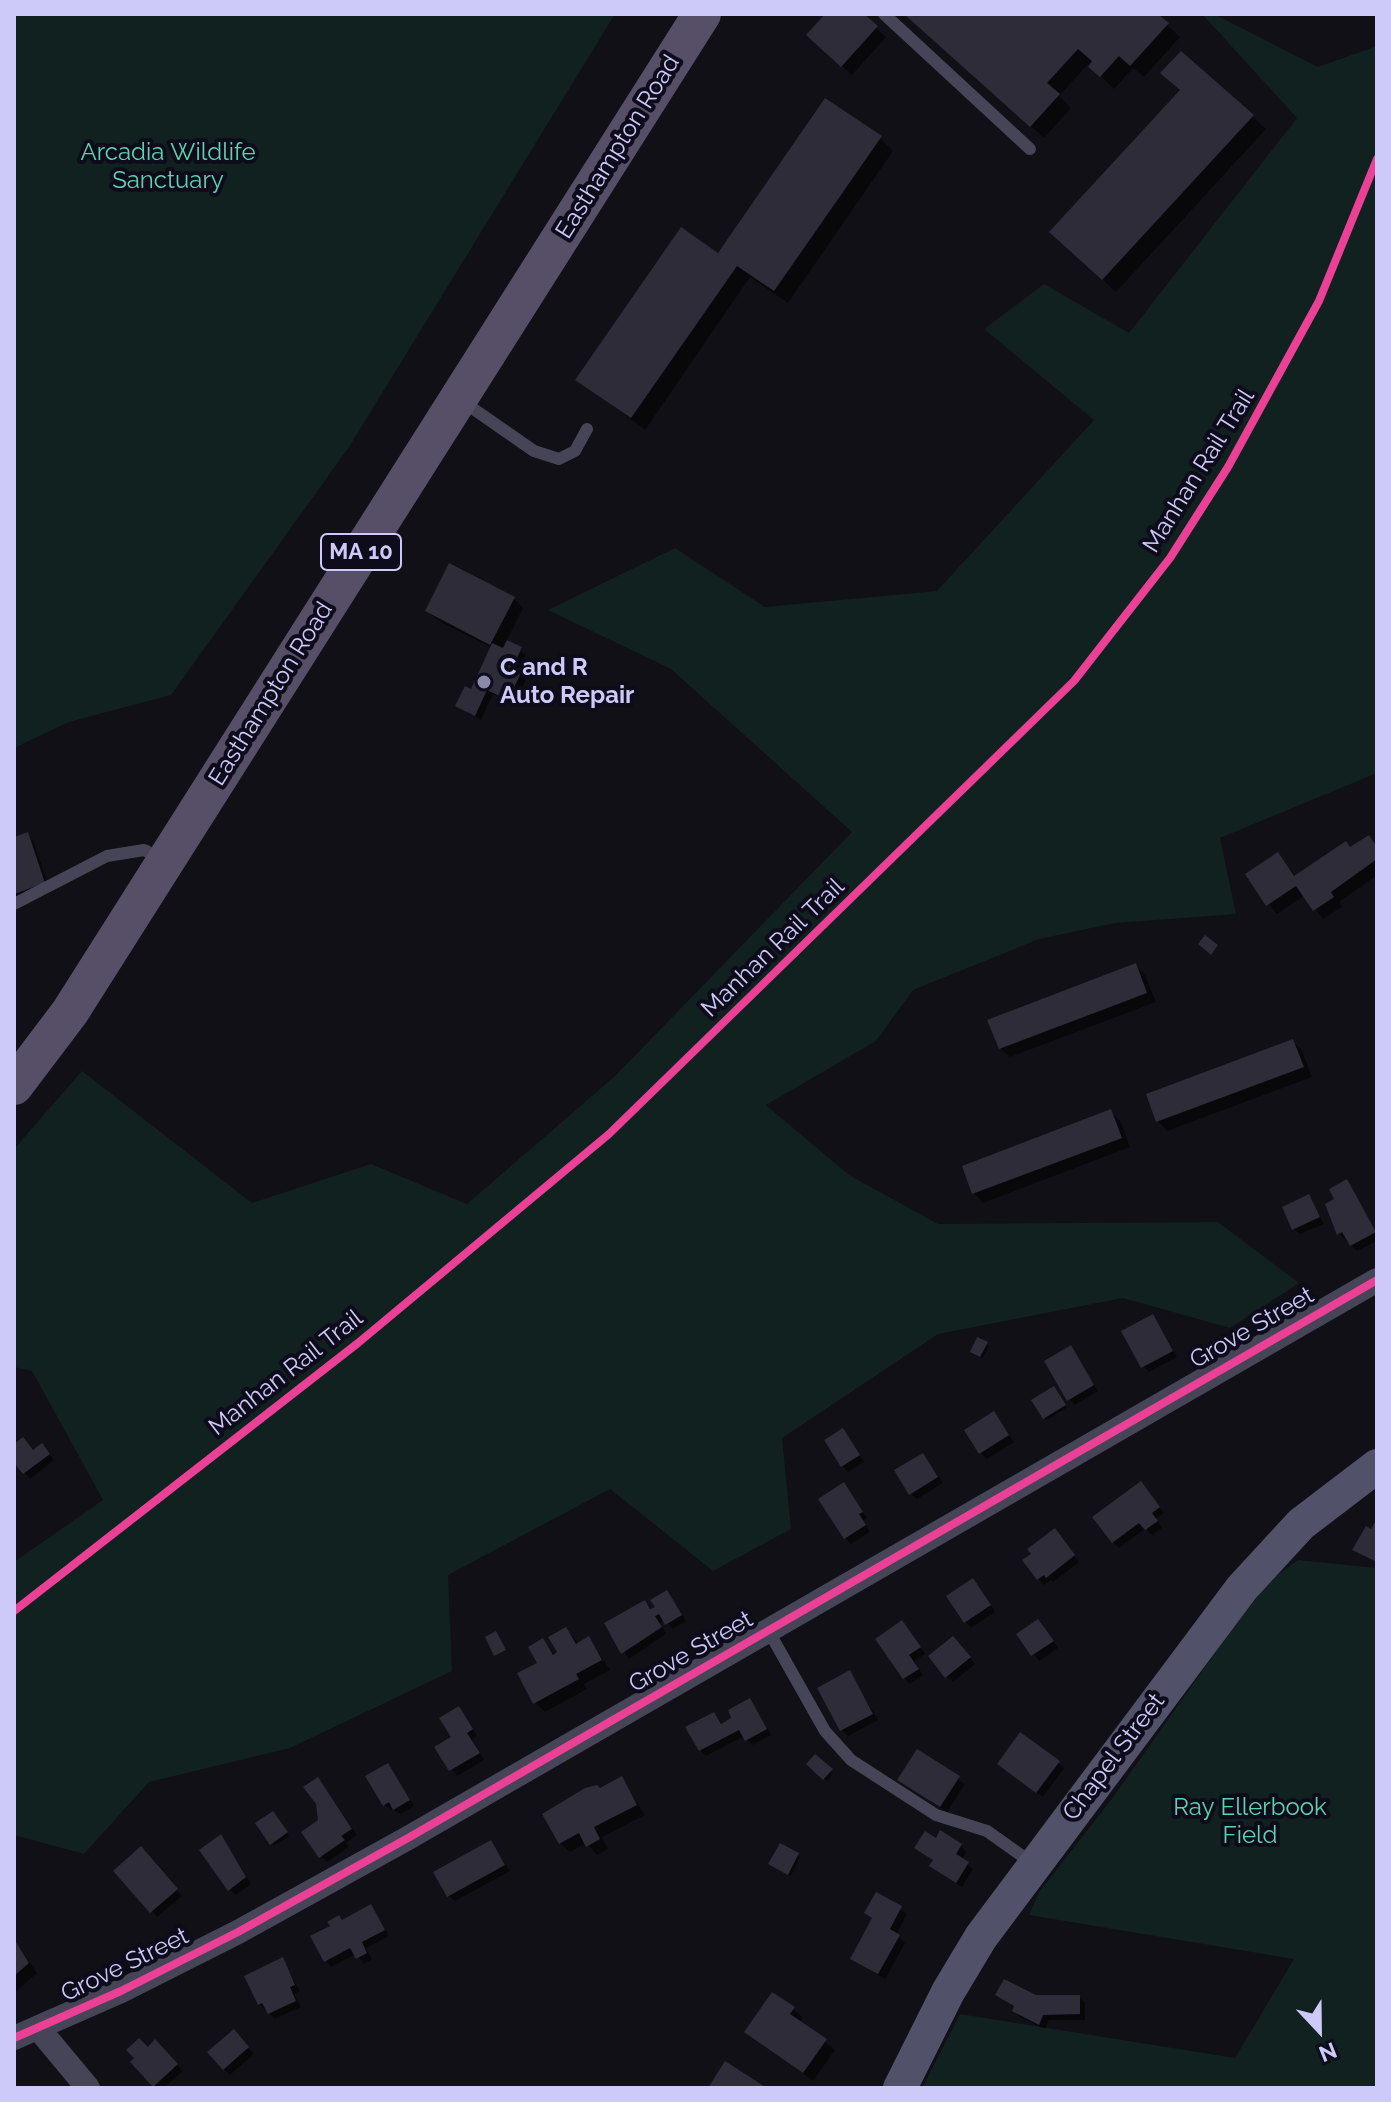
<!DOCTYPE html>
<html>
<head>
<meta charset="utf-8">
<style>
	body { margin:0 }
	#map { position:relative; width:1391px; height:2102px; overflow:hidden; background:#101016; font-family:Raleway,sans-serif }
	canvas { display:block }
	.frame { position:absolute; inset:0; border:16px solid #cdcafa; pointer-events:none }
	.north { position:absolute; left:1279px; top:1990px; width:80px; height:80px; -webkit-text-stroke:6px #0e0c1a; paint-order:stroke; rotate:158deg; font-size:22px; font-weight:700; line-height:32px; text-align:center; color:#cdcafa }
	.north::after { content:''; display:block; margin:auto; width:28px; height:36px; background:#cdcafa; clip-path:polygon(50% 0,100% 100%,50% 72%,0 100%) }
</style>
</head>
<body>
<div id="map">
<canvas width="1391" height="2102"></canvas>
<div class="frame"></div>
<div class="north">N</div>
</div>
<script>
const ctx = document.querySelector('canvas').getContext('2d');
ctx.lineJoin = 'round';
function fill(path, color) {
  ctx.fillStyle = color;
  ctx.fill(path, 'evenodd');
}
function poly(rows) {
  const path = new Path2D();
  for (const r of rows) {
    path.moveTo(r[0], r[1]);
    for (let i = 2; i < r.length; i += 2) path.lineTo(r[i], r[i + 1]);
  }
  return path;
}
function strokePath(path, color, width, dash) {
  ctx.strokeStyle = color;
  ctx.lineWidth = width;
  ctx.lineCap = dash ? 'butt' : 'round';
  ctx.setLineDash(dash || []);
  ctx.stroke(path);
}
function drawText(font, color, halo, rows, align = 'center') {
  ctx.font = font + ' Raleway,sans-serif';
  ctx.lineWidth = 8;
  ctx.setLineDash([]);
  ctx.textBaseline = 'middle';
  ctx.strokeStyle = halo;
  ctx.fillStyle = color;
  for (const [text, x, y, turn = 0] of rows) {
    ctx.save();
    ctx.translate(x, y);
    ctx.rotate((+turn || 0) * Math.PI / 180);
    ctx.textAlign = isNaN(turn) ? turn : align;
    if (halo) ctx.strokeText(text, 0, 0);
    ctx.fillText(text, 0, 0);
    ctx.restore();
  }
}
fill(poly([
	[14,14,615,14,349,447,171,695,69,722,14,748],
	[1202,14,1214,14,1318,67,1377,46,1377,773,1220,838,1236,914,1115,923,1039,939,913,990,876,1041,766,1105,849,1175,938,1224,1218,1222,1299,1283,1230,1328,1123,1298,938,1334,782,1438,791,1529,713,1571,610,1489,448,1575,452,1671,290,1748,149,1782,84,1854,14,1835,14,1562,103,1500,32,1371,14,1367,14,1149,82,1071,252,1203,371,1164,467,1204,615,1076,852,832,671,669,548,610,675,548,765,607,937,591,1094,420,984,329,1044,284,1129,333,1297,118],
	[1298,1560,1377,1568,1377,2088,922,2088,960,2014,1235,2058,1294,1959,1029,1915,1039,1892,1111,1800,1263,1585]
]), '#102120');
fill(poly([
	[828,14,861,14,886,37,852,75,818,45],
	[905,14,1155,14,1180,37,1144,77,1133,68,1114,89,1088,64,1059,96,1071,108,1044,138],
	[1181,54,1266,129,1116,292,1064,244,1182,91],
	[880,138,893,151,788,303,750,277,645,430,578,379,718,255],
	[514,599,523,608,506,642,526,655,518,672,526,679,515,704,493,694,481,720,458,706,472,692,492,648,437,620,427,610],
	[27,835,33,841,50,889,14,901,14,839],
	[1369,837,1377,845,1377,875,1339,902,1342,907,1323,919,1305,895,1277,914,1268,904,1278,854,1296,877],
	[1136,966,1145,975,1156,1002,1010,1057,1000,1048],
	[1293,1041,1302,1051,1312,1077,1167,1131,1158,1121,1148,1095],
	[1111,1112,1120,1121,1130,1147,983,1203,974,1193],
	[1347,1182,1377,1233,1377,1241,1357,1251,1339,1234,1337,1200],
	[1309,1196,1324,1224,1300,1234,1294,1229],
	[1153,1316,1177,1357,1149,1372,1143,1366],
	[987,1344,989,1346,983,1358,974,1354],
	[1070,1348,1098,1391,1075,1405,1069,1399],
	[1056,1391,1066,1408,1047,1420,1044,1418],
	[994,1414,1014,1442,987,1459,981,1453],
	[843,1431,864,1462,848,1472,842,1466],
	[14,1446,48,1452,54,1460,30,1479,14,1459],
	[923,1455,943,1483,917,1499,911,1494],
	[844,1485,867,1518,863,1521,870,1532,851,1544,845,1538],
	[1146,1489,1164,1513,1156,1519,1162,1528,1152,1535,1146,1528,1119,1548,1113,1542],
	[1060,1537,1079,1562,1053,1582,1051,1580,1044,1585,1038,1579],
	[973,1580,995,1612,971,1628,966,1622],
	[667,1592,686,1621,673,1629,665,1620,660,1623,666,1634,629,1659,607,1624,645,1602,652,1610],
	[1038,1621,1058,1648,1039,1661,1019,1634],
	[908,1628,925,1654,914,1661,923,1675,910,1684,904,1678],
	[566,1629,579,1644,589,1638,610,1670,584,1684,587,1689,545,1712,535,1702,543,1641,555,1655],
	[959,1644,975,1664,953,1682,947,1676],
	[850,1673,878,1720,848,1736,842,1730],
	[750,1700,771,1735,752,1745,744,1736,706,1756,700,1750,714,1714,723,1725,734,1718],
	[464,1715,477,1736,472,1739,484,1760,457,1776,437,1748,454,1738],
	[918,1751,965,1784,947,1812,899,1780],
	[815,1757,833,1773,827,1781,808,1764],
	[1058,1762,1064,1768,1043,1797,1005,1770],
	[388,1765,414,1806,401,1814,384,1805],
	[621,1779,645,1815,602,1837,608,1849,597,1855,587,1843,570,1852,560,1843,600,1790],
	[323,1785,357,1835,346,1843,349,1847,327,1862,321,1856],
	[275,1816,289,1836,274,1846,272,1843],
	[221,1836,251,1884,236,1895,230,1890],
	[936,1840,961,1846,966,1852,961,1860,973,1869,962,1887,938,1872,932,1866,935,1861,917,1848],
	[491,1842,510,1871,455,1901,449,1896],
	[780,1845,800,1857,791,1876,773,1866],
	[146,1855,182,1896,157,1917,152,1911],
	[877,1895,907,1914,896,1935,905,1943,885,1979,852,1958,873,1920,867,1913],
	[371,1907,389,1936,366,1948,372,1959,364,1964,356,1954,331,1967,326,1961,343,1922],
	[14,1940,37,1973,14,1993],
	[282,1960,300,1991,294,1994,301,2007,275,2019,259,2004],
	[997,1995,1079,1997,1085,2003,1085,2020,1049,2020,1045,2029,1020,2017,1014,2011,1016,2008],
	[793,2009,803,2018,801,2022,835,2050,813,2081,747,2032],
	[234,2032,254,2054,230,2075,224,2069],
	[155,2042,183,2071,164,2088,157,2088,132,2062]
]), '#0007');
fill(poly([
	[825,14,864,14,878,26,841,67,806,35],
	[904,14,1158,14,1169,23,1130,66,1119,56,1100,77,1088,67,1092,61,1078,49,1047,83,1060,94,1030,127],
	[1181,51,1254,115,1102,280,1049,232,1180,90,1160,73],
	[825,98,882,136,774,291,737,266,631,418,575,380,681,227,718,253],
	[449,563,515,597,490,645,425,611],
	[507,640,522,647,513,667,522,671,508,700,487,690,475,716,455,706,465,686,471,689,492,643,503,648],
	[28,832,45,883,14,894,14,837],
	[1369,835,1377,847,1377,859,1331,892,1334,897,1313,911,1296,886,1266,906,1245,874,1278,852,1294,876,1346,841,1350,847],
	[1205,935,1218,945,1211,955,1198,944],
	[1136,963,1147,993,999,1049,987,1020],
	[1293,1039,1304,1067,1156,1122,1146,1094],
	[1111,1109,1122,1138,972,1194,962,1166],
	[1347,1179,1376,1232,1350,1246,1342,1232,1337,1235,1325,1204,1334,1199,1329,1189],
	[1309,1194,1320,1217,1292,1230,1282,1207],
	[1153,1314,1173,1351,1141,1368,1121,1331],
	[977,1337,988,1342,980,1357,970,1352],
	[1071,1345,1094,1385,1067,1401,1044,1361],
	[1054,1386,1066,1405,1043,1419,1031,1400],
	[994,1411,1009,1435,979,1454,964,1430],
	[843,1428,860,1455,841,1467,824,1440],
	[23,1437,33,1450,42,1443,50,1454,23,1474,14,1463,14,1444],
	[923,1453,938,1477,909,1495,894,1470],
	[1141,1481,1160,1507,1152,1513,1158,1521,1145,1530,1139,1523,1112,1543,1092,1517],
	[844,1482,863,1512,859,1514,866,1525,844,1539,818,1499],
	[1377,1519,1377,1562,1352,1550,1366,1526,1371,1529],
	[1055,1528,1075,1555,1046,1578,1044,1575,1037,1580,1022,1560,1031,1554,1027,1549],
	[973,1578,991,1605,964,1623,946,1596],
	[667,1590,682,1615,665,1625,659,1614,655,1616,662,1627,621,1654,604,1623,645,1600,650,1609,655,1607,650,1600],
	[1038,1619,1054,1641,1031,1656,1016,1634],
	[902,1620,921,1647,909,1655,919,1669,903,1679,875,1639],
	[566,1627,576,1644,589,1636,602,1660,576,1674,579,1679,533,1704,517,1673,537,1663,528,1647,543,1638,553,1655,557,1652,548,1637],
	[496,1631,506,1650,494,1656,485,1637],
	[953,1636,971,1657,945,1678,928,1656],
	[850,1670,873,1714,840,1731,817,1688],
	[750,1698,767,1729,745,1741,739,1730,699,1751,685,1727,714,1712,721,1724,731,1718,728,1710],
	[459,1706,473,1729,467,1733,480,1753,449,1771,434,1747,451,1737,439,1718],
	[1020,1732,1060,1761,1036,1793,997,1764],
	[917,1749,960,1776,940,1807,897,1780],
	[815,1754,833,1769,823,1780,806,1764],
	[388,1763,410,1800,393,1810,389,1802,383,1806,365,1776],
	[622,1776,637,1805,594,1827,600,1839,586,1847,579,1833,559,1844,542,1814,585,1788,597,1785,600,1788],
	[318,1777,352,1829,341,1836,345,1840,319,1858,301,1832,318,1820,316,1804,303,1787],
	[273,1811,288,1832,270,1845,255,1823],
	[940,1830,962,1844,956,1854,969,1862,956,1883,929,1866,933,1860,914,1848,925,1831,936,1838],
	[221,1834,246,1877,228,1891,199,1850],
	[491,1840,505,1865,447,1897,433,1872],
	[780,1843,799,1853,788,1875,768,1864],
	[141,1846,178,1889,150,1913,113,1871],
	[876,1892,902,1906,890,1929,900,1935,878,1974,850,1959,872,1918,864,1913],
	[371,1904,385,1930,362,1942,367,1953,356,1959,350,1948,324,1962,310,1936,330,1926,327,1922,339,1915,342,1920],
	[14,1939,29,1963,14,1976],
	[283,1957,295,1985,290,1987,296,2001,268,2014,262,2003,258,2005,244,1976],
	[1004,1979,1036,1995,1080,1995,1080,2014,1043,2015,1039,2025,1012,2011,1014,2006,995,1995],
	[772,1992,795,2007,790,2014,827,2039,803,2073,744,2032],
	[234,2029,249,2047,223,2070,207,2052],
	[139,2038,148,2047,155,2039,178,2064,153,2087,130,2062,134,2058,126,2050],
	[725,2061,767,2088,708,2088]
]), '#2e2c39');
strokePath(poly([
	[884,14,1030,149],
	[462,401,534,451,559,459,575,451,587,429],
	[14,904,107,856,144,850,163,859],
	[768,1630,825,1731,851,1760,936,1815,987,1831,1032,1863]
]), '#454557', 12);
strokePath(poly([
	[38,2028,88,2088],
	[14,2038,121,1991,238,1932,408,1838,1377,1280]
]), '#454557', 24);
strokePath(poly([
	[900,2088,948,1992,981,1937,1242,1588,1301,1524,1377,1466]
]), '#51526a', 34);
strokePath(poly([
	[14,1086,70,1012,702,14]
]), '#574f68', 38);
strokePath(poly([
	[14,1611,358,1343,609,1134,1074,681,1170,558,1228,467,1319,301,1377,159],
	[14,2038,121,1991,238,1932,408,1838,1377,1280]
]), '#ea4096', 8);
for (const [x, y, r, color] of [
	[484,682,8,"#8b89aa"]
]) {
  const dot = new Path2D();
  dot.arc(x, y, r, 0, 2 * Math.PI);
  ctx.fillStyle = color;
  ctx.fill(dot);
  strokePath(dot, '#0e0c1a', 3);
}
for (const [x, y, w] of [
	[361,552,80]
]) {
  const box = new Path2D();
  box.roundRect(x - w / 2, y - 18, w, 36, 6);
  ctx.fillStyle = '#0e0c1a';
  ctx.fill(box);
  strokePath(box, '#cdcafa', 2);
}
drawText('bold 22px', '#cdcafa', null, [
	["MA 10",361,552]
]);
drawText('24px', '#cdcafa', '#0e0c1a', [
	["Easthampton Road",618,147,-58],
	["Manhan Rail Trail",1199,471,-58],
	["Easthampton Road",271,694,-58],
	["Manhan Rail Trail",773,948,-44],
	["Grove Street",1252,1328,-30],
	["Manhan Rail Trail",286,1373,-38],
	["Grove Street",691,1652,-30],
	["Chapel Street",1114,1757,-53],
	["Grove Street",125,1965,-26]
]);
drawText('24px', '#5fd2af', '#0e0c1a', [
	["Arcadia Wildlife",168,153],
	["Sanctuary",168,181],
	["Ray Ellerbook",1250,1808],
	["Field",1250,1836]
]);
drawText('bold 24px', '#cdcafa', '#0e0c1a', [
	["C and R",500,668],
	["Auto Repair",500,696]
], 'left');
</script>
</body>
</html>
